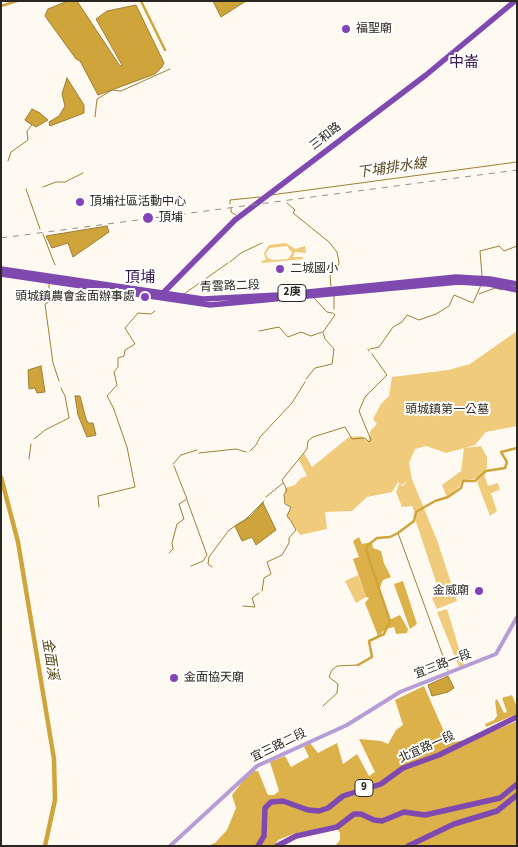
<!DOCTYPE html>
<html>
<head>
<meta charset="utf-8">
<style>
	body { margin:0 }
	#map { position:relative; width:518px; height:847px; overflow:hidden; background:#fefaf2; font-family:"Source Sans 3",sans-serif }
	canvas { display:block }
	.frame { position:absolute; inset:0; border:2px solid #2a2722; pointer-events:none }
</style>
</head>
<body>
<div id="map">
<canvas width="518" height="847"></canvas>
<div class="frame"></div>
</div>
<script>
const ctx = document.querySelector('canvas').getContext('2d');
ctx.lineJoin = 'round';
function fill(path, color) {
  ctx.fillStyle = color;
  ctx.fill(path, 'evenodd');
}
function poly(rows) {
  const path = new Path2D();
  for (const r of rows) {
    path.moveTo(r[0], r[1]);
    for (let i = 2; i < r.length; i += 2) path.lineTo(r[i], r[i + 1]);
  }
  return path;
}
function strokePath(path, color, width, dash) {
  ctx.strokeStyle = color;
  ctx.lineWidth = width;
  ctx.lineCap = dash ? 'butt' : 'round';
  ctx.setLineDash(dash || []);
  ctx.stroke(path);
}
function drawText(font, color, halo, rows, align = 'center') {
  ctx.font = font + ' "Source Sans 3","Noto Sans TC",sans-serif';
  ctx.lineWidth = 4;
  ctx.setLineDash([]);
  ctx.textBaseline = 'middle';
  ctx.strokeStyle = halo;
  ctx.fillStyle = color;
  for (const [text, x, y, turn = 0] of rows) {
    ctx.save();
    ctx.translate(x, y);
    ctx.rotate((+turn || 0) * Math.PI / 180);
    ctx.textAlign = isNaN(turn) ? turn : align;
    if (halo) ctx.strokeText(text, 0, 0);
    ctx.fillText(text, 0, 0);
    ctx.restore();
  }
}
fill(poly([
	[286,243,295,249,305,246,306,253,295,252,293,257,303,257,303,259,262,263,261,261,266,260,264,253,269,245],
	[287,246,292,253,288,259,272,260,267,257,266,253,270,248],
	[517,331,517,426,486,432,475,445,446,453,426,446,415,449,409,463,412,479,437,540,457,601,437,609,432,598,440,594,416,522,416,515,412,506,402,507,396,492,399,484,402,486,408,481,401,485,398,482,392,492,367,497,352,511,325,512,327,529,300,535,287,516,291,507,285,503,285,488,295,485,301,478,307,476,299,460,304,453,312,467,349,437,362,436,368,442,371,430,377,424,373,419,381,404,389,396,392,377,448,370,470,364],
	[481,446,487,457,487,468,478,478,461,481,460,486,447,497,442,485,461,471,464,448],
	[484,474,488,486,498,483,500,490,491,493,497,511,490,516,477,482],
	[358,575,366,597,356,603,345,581],
	[447,609,464,665,459,667,437,612]
]), '#f0cb7b');
fill(poly([
	[359,537,362,544,372,542,373,548,381,551,384,563,391,577,383,580,379,590,381,597,386,607,389,620,400,615,408,629,407,633,396,634,394,627,386,629,378,636,365,603,369,598,366,597,353,559,359,557,353,541],
	[403,581,417,624,410,629,394,584],
	[424,686,449,743,480,737,517,721,517,846,335,846,340,840,340,833,334,825,293,834,278,840,274,846,207,846,215,843,227,830,236,808,232,795,251,771,258,771,268,795,274,795,279,791,270,762,285,756,291,767,309,757,304,747,310,743,318,753,337,743,343,764,357,754,369,776,375,772,359,739,381,741,388,744,396,730,403,725,395,700],
	[512,695,517,707,517,714,486,727,485,724,494,720,497,716,495,701,497,699,504,713,507,712,502,698]
]), '#ddb14a');
const water = poly([
	[68,1,77,1,120,66,122,65,96,19,107,11,136,5,164,63,162,67,155,74,98,95,80,61,76,59,45,16,48,9,68,1],
	[213,1,246,1,221,17,213,1],
	[67,78,84,105,84,113,50,126,49,122,59,116,65,106,62,94,67,78],
	[32,109,40,113,48,120,36,127,25,120,32,109],
	[107,226,109,232,73,257,68,243,52,248,46,236,107,226],
	[41,366,45,392,37,393,35,388,29,389,28,370,41,366],
	[75,396,80,396,86,419,88,423,93,423,96,435,87,437,78,415,75,396],
	[263,503,276,530,256,545,252,537,242,541,235,526,250,517,263,503],
	[448,676,454,688,448,692,432,696,428,685,448,676]
]);
fill(water, '#cfa43b');
strokePath(water, '#9e7e34', 1);
strokePath(poly([
	[95,117,97,99,112,90,121,91,170,69],
	[8,161,11,152,28,140,27,131,32,125,25,120],
	[43,187,56,182,65,182,83,173],
	[26,189,40,229],
	[271,195,517,162],
	[287,203,295,210,293,213,329,242,337,252,339,262,338,267,330,276,331,286],
	[230,204,230,200,260,197],
	[231,208,231,212,236,215],
	[43,234,55,265],
	[230,262,241,253,262,243],
	[482,276,480,251,499,246,504,251,517,246],
	[49,284,49,302,45,304,53,363,59,381],
	[184,294,228,263],
	[479,294,495,288,502,290],
	[334,296,334,309],
	[314,298,327,312,332,313],
	[259,331,279,327,288,337,301,332,311,336,322,332],
	[368,349,369,351],
	[370,349,379,347,393,327,402,322,407,315,419,320,436,314,449,306,454,295,473,303,481,285],
	[306,379,315,368,332,364,334,349,325,339,323,332,335,315,333,313],
	[34,439,45,430,69,418,65,396,61,388],
	[250,451,256,445,260,437,292,403,305,382],
	[199,453,236,449,246,452],
	[29,459,31,444],
	[173,464,181,455,197,450],
	[266,497,283,483],
	[187,500,207,555,203,561,191,566],
	[99,507,98,496,135,487,127,447,113,407,107,396,117,385,114,372,118,367,118,358,124,356,125,350,135,344,125,328,138,313,151,314,155,311],
	[290,520,287,516,291,507,285,504,284,494,287,490,282,480,307,449,308,441,313,437,345,427,352,439,365,438,369,442,371,440,359,411,365,397,387,375,372,354],
	[398,533,448,670],
	[169,553,173,549,172,543,177,524,184,519,179,504,187,499,174,466],
	[212,567,208,564,209,557,229,530,246,519,264,501],
	[262,591,264,578,271,574,267,562,282,555,289,543,289,538,296,530,291,521],
	[243,606,255,607,252,598,259,593],
	[323,706,337,693,338,684,329,677,332,670,337,666,358,665]
]), '#9e7e34', 1);
strokePath(poly([
	[141,1,165,50],
	[1,6,17,1],
	[358,665,372,657,369,641,384,634,390,621,369,559,366,549,368,545,377,538,390,537,398,533,414,521,416,512,435,501,448,497,461,488,463,481,475,481,486,471,505,468,507,462,501,452,517,448]
]), '#cfa43b', 2.5);
strokePath(poly([
	[1,477,18,542,54,759,55,800,45,846]
]), '#cfa43b', 4.5);
strokePath(poly([
	[170,846,257,766,347,725,400,692,496,654,517,617]
]), '#b79cd5', 4);
strokePath(poly([
	[1,269,203,299,278,295,456,277,490,279,517,284],
	[1,274,210,305,459,282,489,284,517,290],
	[161,295,235,220,426,75,515,1],
	[258,846,264,836,265,808,271,802,283,801,308,810,319,811,328,808,343,796,381,784,403,768,439,755,517,717],
	[277,846,296,836,337,827,354,814,361,814,374,820,382,821,404,812,425,815,500,798,517,784],
	[408,846,454,824,497,811,517,795]
]), '#7f49b0', 5.5);
strokePath(poly([
	[1,238,517,170]
]), '#918d87', 1, [6, 6]);
for (const [x, y, r, color] of [
	[346,29,5,"#8344b9"],
	[80,202,5,"#8344b9"],
	[148,218,6,"#8344b9"],
	[280,269,5,"#8344b9"],
	[145,297,5,"#8344b9"],
	[479,591,5,"#8344b9"],
	[174,678,5,"#8344b9"]
]) {
  const dot = new Path2D();
  dot.arc(x, y, r, 0, 2 * Math.PI);
  ctx.fillStyle = color;
  ctx.fill(dot);
  strokePath(dot, '#fff', 2);
}
for (const [x, y, w] of [
	[292,293,28],
	[364,788,18]
]) {
  const box = new Path2D();
  box.roundRect(x - w / 2, y - 8.5, w, 17, 4);
  ctx.fillStyle = '#fff';
  ctx.fill(box);
  strokePath(box, '#2a2722', 1);
}
drawText('bold 11px', '#2a2722', null, [
	["2庚",292,293],
	["9",364,788]
]);
drawText('12px', '#2a2722', '#fff', [
	["福聖廟",356,29],
	["頂埔社區活動中心",90,202],
	["頂埔",159,218],
	["二城國小",290,269],
	["頭城鎮農會金面辦事處",135,297,"right"],
	["金威廟",469,591,"right"],
	["金面協天廟",184,678]
], 'left');
drawText('12px', '#2a2722', '#fff', [
	["三和路",326,137,-38],
	["青雲路二段",230,287,-2],
	["宜三路一段",443,665,-21],
	["宜三路二段",279,746,-26],
	["北宜路一段",427,748,-24]
]);
drawText('12px', '#312917', '#fff', [
	["頭城鎮第一公墓",447,410]
]);
drawText('italic 14px', '#57441a', '#fff', [
	["下埔排水線",392,169,-8],
	["金面溪",49,659,81]
]);
drawText('15px', '#361850', '#fff', [
	["中崙",464,64],
	["頂埔",140,279]
]);
</script>
</body>
</html>
